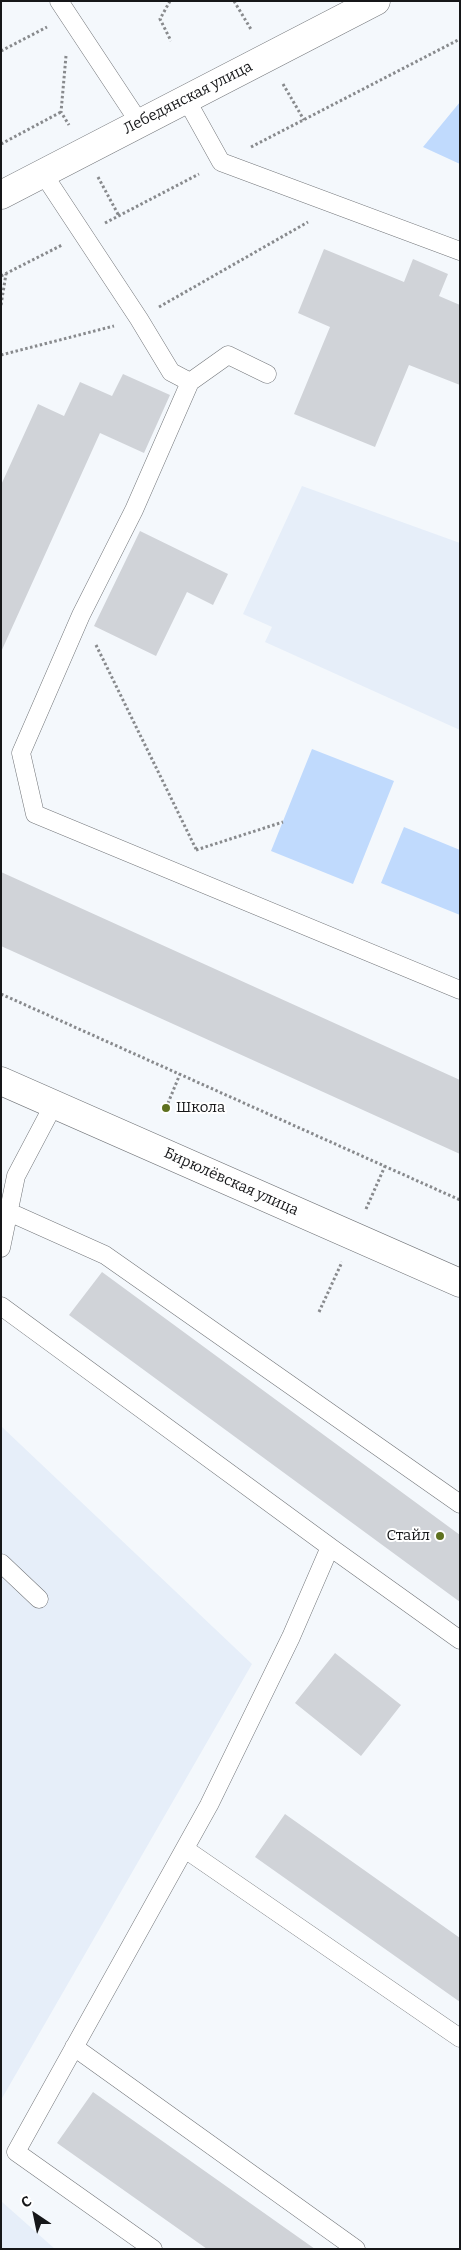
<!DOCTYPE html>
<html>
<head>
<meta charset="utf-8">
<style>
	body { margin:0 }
	#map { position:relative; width:461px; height:2250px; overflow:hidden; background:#f4f8fc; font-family:Bitter,serif }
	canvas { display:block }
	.frame { position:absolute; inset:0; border:2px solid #161719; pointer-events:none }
	.north { position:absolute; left:10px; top:2190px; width:50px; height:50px; -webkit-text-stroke:4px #fff; paint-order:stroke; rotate:326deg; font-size:14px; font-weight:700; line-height:20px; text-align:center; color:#161719 }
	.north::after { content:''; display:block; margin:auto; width:18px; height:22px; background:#161719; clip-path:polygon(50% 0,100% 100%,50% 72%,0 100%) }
</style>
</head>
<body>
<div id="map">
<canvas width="461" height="2250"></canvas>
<div class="frame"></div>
<div class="north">С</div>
</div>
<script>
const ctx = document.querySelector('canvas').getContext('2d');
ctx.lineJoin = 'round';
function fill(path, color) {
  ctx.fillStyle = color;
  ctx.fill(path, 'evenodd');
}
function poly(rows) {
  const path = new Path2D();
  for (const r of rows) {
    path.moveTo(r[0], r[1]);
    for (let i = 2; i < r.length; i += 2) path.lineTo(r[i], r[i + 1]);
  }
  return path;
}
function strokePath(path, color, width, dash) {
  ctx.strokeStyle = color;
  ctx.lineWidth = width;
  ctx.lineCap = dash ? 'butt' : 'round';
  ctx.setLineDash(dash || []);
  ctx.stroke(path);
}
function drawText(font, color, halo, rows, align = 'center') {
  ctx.font = font + ' Bitter,serif';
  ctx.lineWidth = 4;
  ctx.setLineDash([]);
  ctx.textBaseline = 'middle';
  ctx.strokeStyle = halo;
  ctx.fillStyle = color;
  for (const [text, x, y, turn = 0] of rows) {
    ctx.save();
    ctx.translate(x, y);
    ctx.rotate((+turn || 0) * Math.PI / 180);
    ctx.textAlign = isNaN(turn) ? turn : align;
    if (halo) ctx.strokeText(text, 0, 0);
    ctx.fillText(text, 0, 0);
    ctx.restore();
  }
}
fill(poly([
	[302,486,460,543,460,730,265,642,272,627,243,614],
	[1,1426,252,1664,1,2100],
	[1,2201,55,2249,1,2249]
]), '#e6eef9');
fill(poly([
	[460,102,460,164,423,147],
	[312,749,394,781,353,884,271,851],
	[404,827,460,850,460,915,381,883]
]), '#c0dafd');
fill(poly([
	[324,249,404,282,413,259,448,274,439,296,460,305,460,385,409,365,375,447,294,414,330,327,298,313],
	[123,374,170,395,144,453,100,433,1,652,1,485,38,404,64,416,80,382,112,396],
	[140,531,228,574,213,605,187,592,156,656,94,626],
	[1,872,460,1080,460,1154,1,946],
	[102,1272,460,1535,460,1602,69,1315],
	[335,1653,401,1705,361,1756,295,1703],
	[285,1814,460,1938,460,2002,255,1857],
	[93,2092,315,2249,207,2249,57,2143]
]), '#d0d3d8');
const service = poly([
	[59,1,139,122],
	[186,99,221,162,460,251],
	[42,172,139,319,171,372,190,382,134,510,81,615,21,753,35,814,460,990],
	[190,382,228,355,267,374],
	[9,1212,105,1255,460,1504],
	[1,1248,16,1176,54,1104],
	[1,1306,330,1547,291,1637,209,1805,16,2152,153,2249],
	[330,1547,460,1640],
	[1,1563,39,1599],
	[185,1849,460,2038],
	[74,2047,356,2249]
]);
const tertiary = poly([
	[1,195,376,1],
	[1,1081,460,1283]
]);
strokePath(service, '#73767a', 19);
strokePath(tertiary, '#73767a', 29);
strokePath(poly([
	[170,1,160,19,171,41],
	[234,1,252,31],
	[1,51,47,27],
	[66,56,61,112,69,125],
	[283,84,304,120],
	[1,144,61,112],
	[251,147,460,39],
	[98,177,119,216],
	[105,223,199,174],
	[1,276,62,245],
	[1,305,6,274],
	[159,307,308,222],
	[1,355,114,326],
	[96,645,196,849],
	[196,850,283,822],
	[1,994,460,1200],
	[166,1108,180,1074],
	[366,1209,385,1166],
	[319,1312,342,1262]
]), '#888a8d', 3, [2.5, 2.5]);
strokePath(service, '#fff', 18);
strokePath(tertiary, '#fff', 28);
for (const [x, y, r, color] of [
	[166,1108,5,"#5e711f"],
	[440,1536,5,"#5e711f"]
]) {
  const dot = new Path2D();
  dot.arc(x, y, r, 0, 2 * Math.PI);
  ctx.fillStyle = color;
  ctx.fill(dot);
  strokePath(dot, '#fff', 2);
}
drawText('15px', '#161719', '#fff', [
	["Лебедянская улица",188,98,-27],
	["Бирюлёвская улица",231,1182,24]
]);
drawText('15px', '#161719', '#fff', [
	["Школа",176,1108],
	["Стайл",430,1536,"right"]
], 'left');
</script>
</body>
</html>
